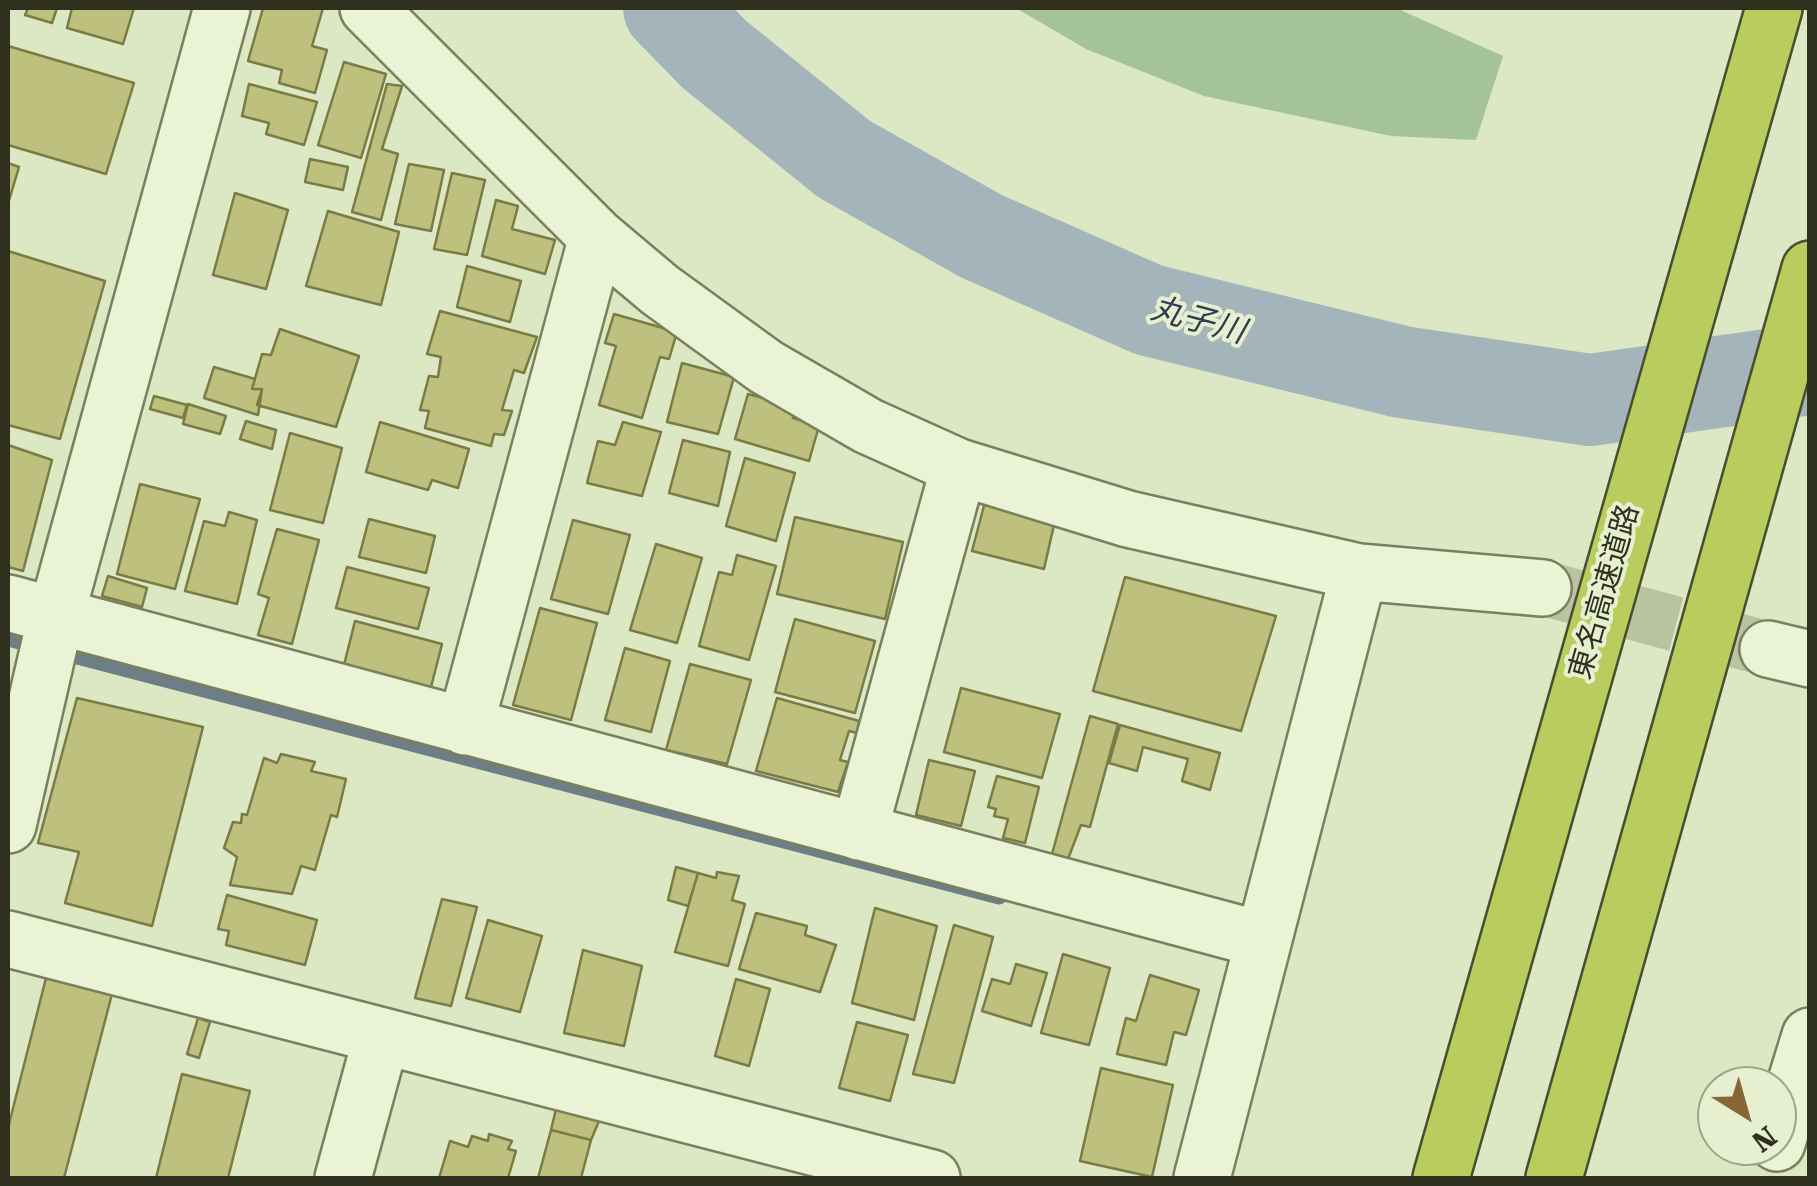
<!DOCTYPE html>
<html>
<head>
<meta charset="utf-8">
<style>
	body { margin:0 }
	#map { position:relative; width:1817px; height:1186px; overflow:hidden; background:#dce7c3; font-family:"Roboto Serif",serif }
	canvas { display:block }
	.frame { position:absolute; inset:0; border:10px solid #2f311e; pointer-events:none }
	.north { position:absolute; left:1697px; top:1066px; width:100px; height:100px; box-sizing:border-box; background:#e6f0d1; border:2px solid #9da489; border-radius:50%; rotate:143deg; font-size:28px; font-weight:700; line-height:40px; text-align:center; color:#2f311e }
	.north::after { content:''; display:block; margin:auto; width:35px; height:45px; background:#866634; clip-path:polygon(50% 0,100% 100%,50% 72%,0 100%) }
</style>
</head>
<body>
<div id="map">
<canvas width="1817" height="1186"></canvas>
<div class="frame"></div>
<div class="north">N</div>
</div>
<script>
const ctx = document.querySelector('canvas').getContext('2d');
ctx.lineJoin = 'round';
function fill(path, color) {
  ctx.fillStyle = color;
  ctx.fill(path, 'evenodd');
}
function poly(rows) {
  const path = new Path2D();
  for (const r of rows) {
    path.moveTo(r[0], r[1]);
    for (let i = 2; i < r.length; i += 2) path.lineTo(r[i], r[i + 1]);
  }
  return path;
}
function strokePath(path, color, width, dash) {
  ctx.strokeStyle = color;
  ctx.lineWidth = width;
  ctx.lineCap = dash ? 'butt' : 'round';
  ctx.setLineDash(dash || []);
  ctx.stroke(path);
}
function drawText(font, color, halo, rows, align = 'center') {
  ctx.font = font + ' "Roboto Serif","Noto Sans JP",serif';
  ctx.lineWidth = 8;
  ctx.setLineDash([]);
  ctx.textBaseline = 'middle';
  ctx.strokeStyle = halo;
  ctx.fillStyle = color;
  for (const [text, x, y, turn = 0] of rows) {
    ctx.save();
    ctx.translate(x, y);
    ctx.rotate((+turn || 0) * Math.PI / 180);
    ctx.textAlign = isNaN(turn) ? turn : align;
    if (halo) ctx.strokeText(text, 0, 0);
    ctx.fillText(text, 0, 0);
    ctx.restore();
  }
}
fill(poly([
	[1016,8,1396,8,1503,56,1476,140,1391,136,1204,96,1086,49]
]), '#a4c498');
strokePath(poly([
	[8,639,999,897]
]), '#6d7e87', 15);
strokePath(poly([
	[669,8,714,54,844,159,981,236,1149,310,1402,372,1590,400,1810,369]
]), '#a4b4bb', 92);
const building = poly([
	[28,8,57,8,52,23,25,15,28,8],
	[72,8,134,8,123,44,67,28,72,8],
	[263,8,323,8,312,46,327,50,315,93,279,83,282,70,248,61,263,8],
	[8,46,134,83,106,174,8,145,8,46],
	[344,62,386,74,361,158,318,145,344,62],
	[249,84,317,102,304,145,266,134,269,123,242,116,249,84],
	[387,84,402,86,382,149,398,154,381,220,352,212,387,84],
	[310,159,348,167,343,190,305,182,310,159],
	[8,163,19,167,8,204,8,163],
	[409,164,444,170,431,231,395,224,409,164],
	[452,173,485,180,467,255,434,249,452,173],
	[235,193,288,210,266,289,213,275,235,193],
	[496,200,518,206,512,229,555,240,545,274,482,256,496,200],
	[328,211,399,232,381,305,306,286,328,211],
	[8,251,105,281,60,439,8,425,8,251],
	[467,266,521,281,510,322,457,307,467,266],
	[440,311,537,337,524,373,514,370,502,410,512,411,504,435,494,434,491,446,425,428,429,411,420,410,429,376,438,377,441,357,427,354,440,311],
	[614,314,677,332,669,359,660,357,642,418,599,405,616,346,605,343,614,314],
	[280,329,359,356,336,427,257,405,262,389,252,389,262,354,271,355,280,329],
	[682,363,734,377,718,434,667,422,682,363],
	[214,367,255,379,252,389,262,389,258,415,204,398,214,367],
	[748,394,796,407,793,418,819,426,809,461,735,439,748,394],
	[154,396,187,405,183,418,150,409,154,396],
	[188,404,226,416,220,434,183,424,188,404],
	[246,421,276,430,272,449,240,439,246,421],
	[380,422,469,449,458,488,432,480,428,490,366,472,380,422],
	[623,422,661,432,642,496,587,483,598,441,615,445,623,422],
	[290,433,342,448,323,523,270,510,290,433],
	[683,440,730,452,718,506,669,493,683,440],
	[8,445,52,460,23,571,8,567,8,445],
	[745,458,795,473,776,541,726,526,745,458],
	[140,484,200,499,175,589,117,574,140,484],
	[985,502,1056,516,1044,569,972,551,985,502],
	[229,512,257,520,237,604,185,591,204,521,225,526,229,512],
	[795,517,903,542,885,619,777,594,795,517],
	[369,519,435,536,426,573,359,557,369,519],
	[573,520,630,535,608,614,551,599,573,520],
	[277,529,319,540,292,644,258,635,269,598,258,594,277,529],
	[656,544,702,558,677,643,630,630,656,544],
	[737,555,776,566,749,660,699,646,719,572,732,575,737,555],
	[347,567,429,588,418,629,336,608,347,567],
	[108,576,147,588,142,607,102,596,108,576],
	[1125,577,1276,616,1241,731,1093,691,1125,577],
	[540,608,597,623,571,720,513,705,540,608],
	[795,619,875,641,855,713,775,692,795,619],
	[355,621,442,644,430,691,343,669,355,621],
	[625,648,670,661,651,732,605,720,625,648],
	[690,664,751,680,727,764,666,750,690,664],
	[961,688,1060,714,1042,778,944,752,961,688],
	[77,698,203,727,152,926,65,903,79,852,38,843,77,698],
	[777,698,859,721,857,733,849,731,840,760,848,762,838,792,756,771,777,698],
	[1090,716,1118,724,1090,827,1081,825,1068,859,1052,854,1090,716],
	[1120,725,1220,753,1210,790,1182,781,1188,759,1143,747,1137,771,1109,763,1120,725],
	[281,754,315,762,311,771,346,779,337,817,331,815,315,870,301,866,292,894,230,885,237,857,224,848,233,822,241,823,242,814,247,815,264,758,277,763,281,754],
	[929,760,975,771,961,826,916,815,929,760],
	[997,776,1039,787,1025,843,1003,838,1008,819,994,816,996,809,988,807,997,776],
	[676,867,698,873,688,906,668,900,676,867],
	[717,872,739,876,732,900,745,904,728,966,675,952,698,873,716,878,717,872],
	[227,895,317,920,305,965,226,945,229,931,218,929,227,895],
	[442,899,477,907,451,1006,415,998,442,899],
	[875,908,937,926,914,1020,852,1003,875,908],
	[756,913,807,926,805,935,836,945,820,992,739,969,756,913],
	[488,920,542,936,520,1012,466,998,488,920],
	[954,925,993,937,954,1083,913,1074,954,925],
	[583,950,642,966,624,1046,564,1033,583,950],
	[1063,954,1110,968,1089,1045,1041,1033,1063,954],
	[1016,964,1047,973,1031,1026,982,1011,992,979,1010,984,1016,964],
	[1150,975,1199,990,1186,1035,1174,1032,1166,1065,1117,1054,1126,1018,1136,1021,1150,975],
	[46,978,112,994,64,1178,8,1178,8,1128,46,978],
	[736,979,770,989,749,1066,715,1056,736,979],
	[198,1018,210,1022,199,1058,187,1054,198,1018],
	[857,1022,908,1035,890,1101,839,1088,857,1022],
	[1101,1068,1173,1085,1152,1177,1080,1161,1101,1068],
	[182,1074,250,1091,228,1178,156,1178,182,1074],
	[556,1109,599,1121,591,1140,551,1130,556,1109],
	[551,1130,591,1140,581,1178,538,1178,551,1130],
	[489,1134,512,1141,508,1149,516,1151,508,1178,439,1178,450,1141,468,1147,472,1136,488,1141,489,1134]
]);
fill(building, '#bec17e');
strokePath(building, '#7a7b45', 2.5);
strokePath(poly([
	[1543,588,1768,649]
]), '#b9c3a2', 55, [55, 28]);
const minor = poly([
	[368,8,597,237,660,290,766,367,868,426,959,467,1128,519,1359,572,1543,588],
	[8,603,1263,940],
	[1768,649,1810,659],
	[465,727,597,237],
	[8,825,56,616,222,8],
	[859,832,959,467],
	[8,939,932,1178],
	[1777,1143,1810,1036],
	[343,1178,381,1039],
	[1202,1178,1359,572]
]);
const highway = poly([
	[1441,1178,1774,8],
	[1554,1178,1810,269]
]);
strokePath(minor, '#7a7f5c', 60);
strokePath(highway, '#4b4d30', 60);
strokePath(minor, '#eaf3d5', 55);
strokePath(highway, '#b9cc5e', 55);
drawText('30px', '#2f311e', '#e6f0d1', [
	["東名高速道路",1605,592,-74]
]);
drawText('italic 32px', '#2f3d4f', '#e6f0d1', [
	["丸子川",1198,321,15]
]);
</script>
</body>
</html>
